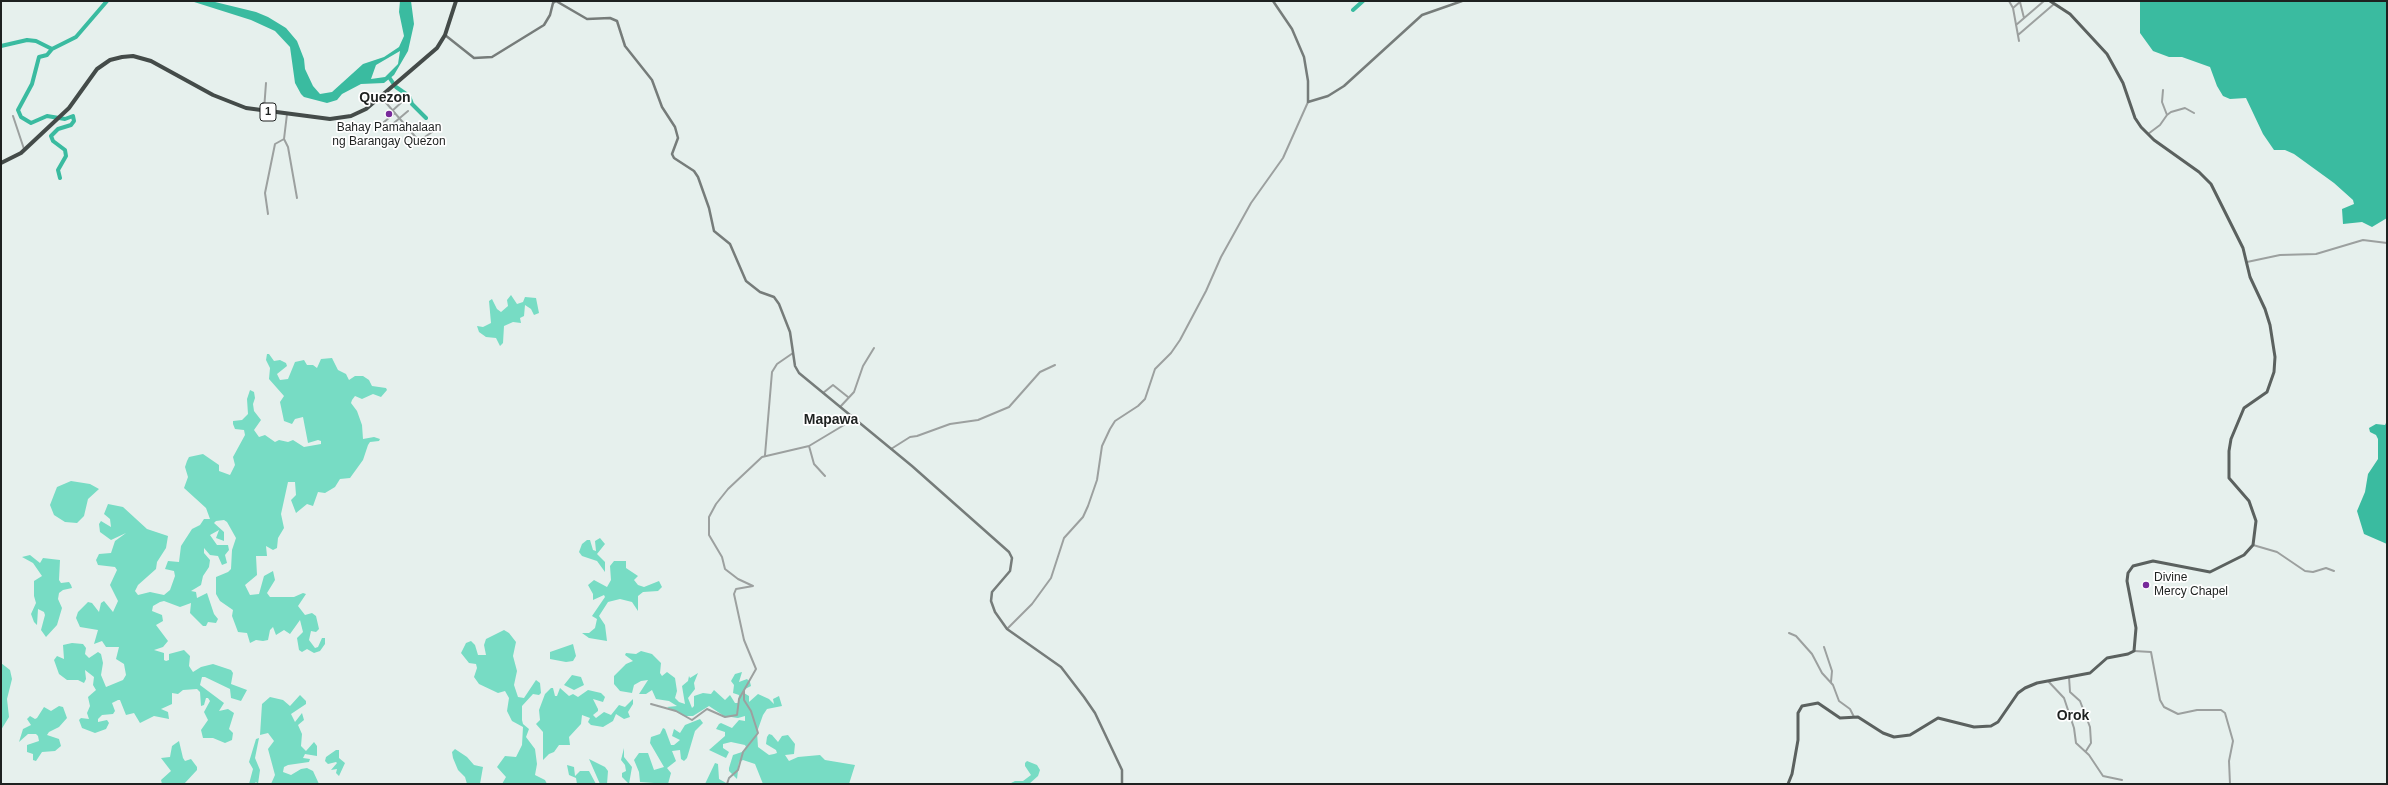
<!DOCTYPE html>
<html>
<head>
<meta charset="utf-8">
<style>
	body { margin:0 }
	#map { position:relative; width:2388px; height:785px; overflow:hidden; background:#e6f0ed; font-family:Helvetica,sans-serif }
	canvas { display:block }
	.frame { position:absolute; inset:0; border:2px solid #1e2120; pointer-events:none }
</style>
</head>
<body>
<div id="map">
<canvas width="2388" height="785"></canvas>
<div class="frame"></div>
</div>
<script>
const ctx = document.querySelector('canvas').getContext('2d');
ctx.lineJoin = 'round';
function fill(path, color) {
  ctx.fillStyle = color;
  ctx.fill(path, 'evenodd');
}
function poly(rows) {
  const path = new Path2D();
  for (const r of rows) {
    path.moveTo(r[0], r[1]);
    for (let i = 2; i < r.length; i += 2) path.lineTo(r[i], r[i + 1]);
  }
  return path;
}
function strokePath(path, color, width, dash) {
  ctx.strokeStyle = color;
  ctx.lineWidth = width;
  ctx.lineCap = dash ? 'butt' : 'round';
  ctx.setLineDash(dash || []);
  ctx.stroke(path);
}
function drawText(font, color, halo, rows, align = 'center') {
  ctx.font = font + ' Helvetica,sans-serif';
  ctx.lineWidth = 3.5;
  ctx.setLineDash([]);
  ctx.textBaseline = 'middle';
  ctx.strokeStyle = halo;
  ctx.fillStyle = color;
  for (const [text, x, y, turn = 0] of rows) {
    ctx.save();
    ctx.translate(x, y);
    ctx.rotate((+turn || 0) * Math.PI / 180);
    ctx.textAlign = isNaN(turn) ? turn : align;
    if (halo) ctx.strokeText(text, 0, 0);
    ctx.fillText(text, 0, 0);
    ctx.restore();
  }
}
fill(poly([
	[511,295,517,304,523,302,525,297,536,298,539,313,534,315,531,309,525,305,524,316,520,318,521,323,513,322,504,326,503,343,500,346,496,338,486,337,479,332,477,326,483,327,491,323,489,301,492,299,497,309,501,312,508,306,507,300],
	[267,354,269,354,274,361,280,360,286,363,287,366,277,374,280,380,288,379,295,362,304,360,307,365,313,365,317,368,321,359,332,358,338,370,346,374,349,380,355,376,363,376,369,380,372,386,386,388,387,390,381,397,373,394,362,399,355,396,352,400,351,403,357,411,362,425,363,439,374,437,380,439,379,441,370,442,368,445,363,460,350,478,340,479,335,487,325,493,318,492,313,506,307,504,296,513,291,500,296,495,295,482,288,482,281,514,284,528,278,538,277,548,273,550,266,546,267,556,256,556,257,575,245,585,250,595,259,594,264,576,273,571,275,580,267,593,270,597,294,597,303,593,306,594,298,606,305,615,312,613,316,616,319,629,316,632,311,631,309,640,315,648,318,647,322,638,325,638,325,644,320,651,314,653,307,649,302,652,299,650,297,638,303,632,300,620,290,634,284,630,276,635,273,627,270,630,268,640,263,641,256,640,250,643,247,633,238,632,232,616,233,610,220,601,216,594,216,577,228,572,231,569,232,550,236,538,227,522,224,520,216,521,214,523,224,532,224,541,216,538,219,530,210,535,217,545,228,545,229,550,225,555,227,563,222,565,218,556,210,555,204,548,204,553,210,560,209,567,203,576,201,585,191,591,196,592,197,598,207,593,214,614,218,619,216,623,208,622,206,626,203,626,190,613,191,603,180,607,164,601,160,602,153,606,152,611,162,615,163,621,156,625,168,641,163,647,154,650,164,653,164,660,166,661,169,660,169,654,184,650,190,656,189,666,193,672,201,667,213,664,231,670,233,673,231,684,247,690,241,701,231,698,230,689,205,677,202,677,200,685,224,703,219,711,228,709,234,713,229,729,233,733,232,740,225,743,213,738,203,738,201,730,208,720,204,712,210,701,208,698,206,698,204,705,201,706,200,692,197,689,183,690,178,694,172,693,172,704,161,709,168,712,169,719,154,716,140,723,134,713,126,715,120,700,118,700,112,703,115,711,113,714,102,715,98,719,98,722,107,720,109,723,106,729,95,733,82,728,79,720,81,718,89,719,87,713,90,706,88,697,96,690,93,685,94,677,85,670,86,679,84,683,78,680,67,680,59,674,54,660,57,656,64,659,63,645,72,643,83,644,86,648,85,654,89,658,98,652,101,654,103,663,101,675,106,687,123,680,126,675,124,664,116,659,119,647,106,647,102,641,94,644,98,630,80,627,76,618,78,612,88,602,92,603,99,612,101,603,104,601,113,612,118,601,110,585,117,570,115,567,98,565,96,560,99,554,111,553,115,541,126,533,111,540,100,532,99,524,101,521,111,527,110,519,104,514,108,504,123,507,147,529,168,536,166,548,157,562,156,569,138,585,135,591,138,595,150,592,164,595,170,590,175,576,174,571,165,569,168,561,179,562,181,546,192,529,200,525,204,519,210,519,206,508,184,488,188,477,185,467,187,461,189,457,203,454,219,465,219,471,230,475,235,465,233,457,245,435,244,430,235,429,233,424,233,421,242,420,248,414,247,399,250,390,254,392,255,398,253,404,254,411,261,420,254,430,259,437,265,435,275,442,279,440,288,442,293,440,304,447,321,444,321,441,318,440,308,443,303,417,295,419,292,424,284,421,280,402,284,396,269,379,270,368,266,360],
	[71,481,90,484,99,489,88,499,84,516,77,523,65,522,54,515,50,505,57,487],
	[600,538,605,544,597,554,605,562,605,572,597,561,582,556,579,552,582,544,587,540,590,540,593,550,596,551,595,541],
	[30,555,40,563,43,558,60,560,59,580,61,583,69,582,71,585,72,588,63,590,59,593,58,599,62,608,57,625,46,637,41,630,45,615,44,612,38,609,37,625,34,622,31,614,36,603,34,596,34,581,42,576,33,563,22,557],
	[614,561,626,561,626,568,638,576,634,580,638,585,644,587,659,581,662,587,658,591,643,592,638,596,638,611,632,602,620,599,608,602,599,616,605,625,607,641,589,638,582,633,589,633,595,628,597,619,592,616,605,597,604,595,593,600,593,594,588,585,594,580,607,587,611,580,610,566],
	[504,630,509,633,516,642,513,656,517,671,514,685,518,697,524,698,536,680,540,683,541,693,539,695,533,694,522,706,522,720,523,724,529,729,526,737,535,749,537,764,535,775,545,780,547,784,502,784,506,777,497,767,505,756,516,757,522,745,523,727,512,721,507,711,509,698,505,691,498,693,479,684,474,677,477,668,476,664,469,663,461,653,466,643,471,641,475,645,478,655,486,655,484,645,486,639],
	[573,644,576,656,573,661,566,662,550,659,550,652],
	[641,651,652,654,661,663,660,673,662,676,667,672,675,678,677,691,675,698,679,702,685,704,682,686,688,681,689,676,690,678,698,673,694,683,695,689,688,698,692,708,694,706,694,696,703,693,711,694,714,690,725,700,730,695,735,703,738,703,739,695,733,693,734,685,731,681,735,674,742,672,739,682,747,679,750,682,751,686,745,689,744,693,749,696,749,702,758,694,769,699,774,704,773,699,779,696,782,706,767,709,763,715,757,732,758,747,769,755,774,754,777,753,776,750,766,744,767,737,769,734,772,735,778,742,782,736,788,735,795,744,794,754,785,755,789,761,798,757,820,755,825,760,855,765,849,784,763,784,755,764,743,760,739,762,737,779,729,771,729,768,733,755,742,752,746,747,745,745,731,742,723,744,723,748,729,752,726,758,709,750,725,736,725,732,716,729,719,724,721,723,732,728,739,720,745,721,745,716,738,718,724,716,709,706,693,716,684,716,667,707,677,706,669,701,656,699,652,690,646,694,639,694,648,680,641,681,634,685,632,693,620,691,614,684,614,676,626,664,633,661,625,655,626,653,636,654],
	[1,663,10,670,12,679,7,699,9,717,1,730],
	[572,675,581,677,584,685,574,690,564,685],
	[551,688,553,688,555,696,557,696,560,688,569,696,573,694,578,697,588,690,601,693,605,697,603,702,593,699,598,709,598,711,593,715,596,718,604,712,611,715,619,705,625,707,633,699,633,704,628,712,630,717,624,719,616,714,613,721,603,727,591,725,588,722,590,718,582,715,581,724,569,737,570,745,559,745,554,752,549,754,543,760,543,732,536,724,540,720,539,710,545,694],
	[300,695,306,701,306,704,291,714,295,722,302,713,304,720,298,725,302,734,301,746,306,751,314,742,317,746,317,756,305,754,303,758,310,759,309,762,288,765,284,767,283,772,291,775,301,769,307,768,313,771,319,784,271,784,275,775,268,749,274,741,268,733,260,735,262,704,270,697,283,700,290,706],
	[59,706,63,707,67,718,59,727,49,732,47,735,59,739,61,746,55,751,42,752,36,761,33,760,33,754,27,752,27,745,39,741,38,736,36,734,28,734,19,742,23,729,31,725,27,719,30,716,35,719,37,718,44,707,51,711],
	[700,719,703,723,695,731,687,758,684,761,681,759,680,750,672,751,676,761,667,768,671,773,668,784,640,782,639,772,634,760,639,753,648,753,654,770,664,767,650,743,651,737,660,734,663,728,665,729,671,745,674,745,680,740,672,736,674,729,680,733,685,725],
	[259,738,255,758,260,770,258,784,256,782,254,784,249,784,253,769,249,762,256,739],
	[179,741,183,758,185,761,191,759,197,767,197,770,184,784,162,784,161,780,171,771,161,758,170,757,172,746],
	[624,748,624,757,632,767,629,784,622,777,622,773,626,771,625,765,621,760],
	[455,749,467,757,474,765,483,767,480,784,467,784,465,777,458,770,453,758,452,752],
	[336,750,339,750,339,758,345,763,339,776,336,773,337,769,331,770,337,763,336,762,328,764,325,761,326,757],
	[589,759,605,767,608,771,607,784,600,784],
	[1027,761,1037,765,1040,770,1038,776,1029,784,1009,784,1015,781,1023,781,1031,775,1025,766,1025,763],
	[715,763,718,764,719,779,728,784,705,784],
	[567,765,574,767,575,776,580,771,589,771,596,784,577,784,576,778,569,775]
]), '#77dcc4');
fill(poly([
	[191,1,211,1,256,12,268,17,286,28,297,41,304,59,305,69,313,86,320,94,332,92,363,64,384,57,399,47,404,36,399,12,400,1,411,1,414,24,408,51,394,75,384,83,361,84,342,94,337,100,327,103,304,97,301,94,295,83,290,47,275,31,251,20],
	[400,51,398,64,385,77,371,79,376,65],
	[2140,1,2387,1,2387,218,2372,227,2362,222,2343,224,2342,209,2354,204,2353,200,2334,183,2294,154,2285,150,2274,150,2263,134,2246,98,2230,99,2223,96,2217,86,2210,67,2182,57,2169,57,2153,51,2140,33],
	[2387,421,2387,544,2364,534,2357,511,2365,492,2368,474,2378,459,2378,439,2376,435,2370,432,2369,428,2376,424,2385,425]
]), '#3abba0');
strokePath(poly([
	[1353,10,1363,1],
	[1,46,27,40,36,41,52,49,76,37,107,1],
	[52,49,47,55,39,57,32,84,18,110,21,117,31,123,47,116,65,119,73,116,74,121,71,125,58,129,51,136,53,141,65,150,66,156,58,170,60,178],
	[389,77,393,83],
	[396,87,409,96,412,104,426,118]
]), '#3abba0', 4);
strokePath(poly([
	[2009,1,2013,8,2019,41],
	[2020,2,2024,18],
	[2013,8,2021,1],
	[2016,25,2044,1],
	[2018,35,2054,4],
	[2163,90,2162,102,2167,115],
	[381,97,419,141,432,132],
	[264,110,266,83],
	[392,111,403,101],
	[287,114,284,139,288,147,297,198],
	[13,116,24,149],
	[384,122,395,113],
	[388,128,408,111],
	[2148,134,2160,125,2167,115,2171,112,2185,108,2194,113],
	[268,214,265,193,275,144,284,139],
	[2247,262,2280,255,2316,254,2363,240,2387,243],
	[823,393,833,385,848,397],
	[840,407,854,392,863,366,874,348],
	[809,446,814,464,825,476],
	[891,449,910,437,917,436,950,424,978,420,1009,407,1040,372,1055,365],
	[765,455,772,372,777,364,793,353],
	[2253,545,2277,552,2305,571,2313,572,2326,568,2334,571],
	[1007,629,1032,604,1051,578,1064,538,1083,517,1088,506,1097,480,1102,446,1110,429,1115,421,1138,406,1145,399,1155,369,1171,353,1180,340,1206,291,1221,257,1251,203,1283,158,1308,102],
	[1789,633,1796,636,1812,654,1822,673,1833,685,1839,701,1850,709,1854,717],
	[1824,647,1832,671,1831,682],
	[2134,651,2151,652,2160,700,2164,707,2178,714,2197,710,2221,710,2225,713,2233,741,2229,761,2230,784],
	[2069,677,2070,692,2080,701,2090,727,2091,743,2086,751],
	[2048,681,2064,698,2074,728,2076,743,2089,755,2103,776,2122,780],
	[651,704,676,711,692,720,707,709,725,717,737,715,739,699,756,669,744,640,734,594,736,589,753,586,738,579,725,569,722,557,709,535,709,517,716,504,728,489,762,457,809,446,854,419],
	[727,784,729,778,738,770,743,752,758,733,751,711,744,700,744,691]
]), '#9ca09f', 2);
strokePath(poly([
	[556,1,587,19,610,18,617,21,625,46,652,80,662,107,675,127,678,138,672,154,674,158,694,171,698,177,709,208,714,231,730,244,746,281,760,292,774,297,779,304,790,332,795,366,799,373,912,466,1009,552,1012,558,1010,571,992,592,991,601,995,612,1007,629,1061,667,1084,697,1095,713,1122,770,1122,784],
	[1273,1,1292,29,1304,57,1308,81,1308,102,1328,96,1344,86,1422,15,1462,1],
	[445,35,474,58,492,57,544,25,550,15,553,3,556,1]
]), '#767c7a', 2.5);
strokePath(poly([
	[1788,784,1792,774,1798,740,1798,713,1802,706,1818,703,1840,718,1858,717,1883,733,1894,737,1910,735,1938,718,1974,727,1991,726,1998,722,2018,693,2025,688,2037,683,2090,673,2107,658,2128,654,2134,651,2136,628,2127,581,2128,573,2133,566,2153,561,2210,572,2244,555,2253,545,2256,521,2249,501,2229,478,2229,451,2231,439,2244,408,2267,392,2274,372,2275,357,2270,325,2265,309,2250,277,2243,248,2211,184,2199,172,2154,140,2141,127,2135,118,2123,83,2107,54,2070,14,2050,1]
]), '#5b615f', 3);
strokePath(poly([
	[1,163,21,153,69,108,97,69,110,60,122,57,133,56,151,61,213,95,246,108,330,119,351,116,366,109,437,48,445,35,456,1]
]), '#444b49', 4);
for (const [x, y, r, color] of [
	[389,114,4,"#782a9b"],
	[2146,585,4,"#782a9b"]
]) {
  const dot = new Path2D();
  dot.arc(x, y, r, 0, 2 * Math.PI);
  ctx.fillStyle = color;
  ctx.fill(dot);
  strokePath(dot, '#fff', 1.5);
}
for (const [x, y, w] of [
	[268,112,16]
]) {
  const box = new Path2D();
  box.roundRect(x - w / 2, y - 9, w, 18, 3);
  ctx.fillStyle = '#fff';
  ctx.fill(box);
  strokePath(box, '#1e2120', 1);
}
drawText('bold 11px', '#1e2120', null, [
	["1",268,112]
]);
drawText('12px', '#1e2120', '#fff', [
	["Bahay Pamahalaan",389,128],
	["ng Barangay Quezon",389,142],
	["Divine",2154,578,"left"],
	["Mercy Chapel",2154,592,"left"]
]);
drawText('bold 14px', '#1e2120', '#fff', [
	["Quezon",385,98],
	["Mapawa",831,420],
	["Orok",2073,716]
]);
</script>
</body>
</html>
